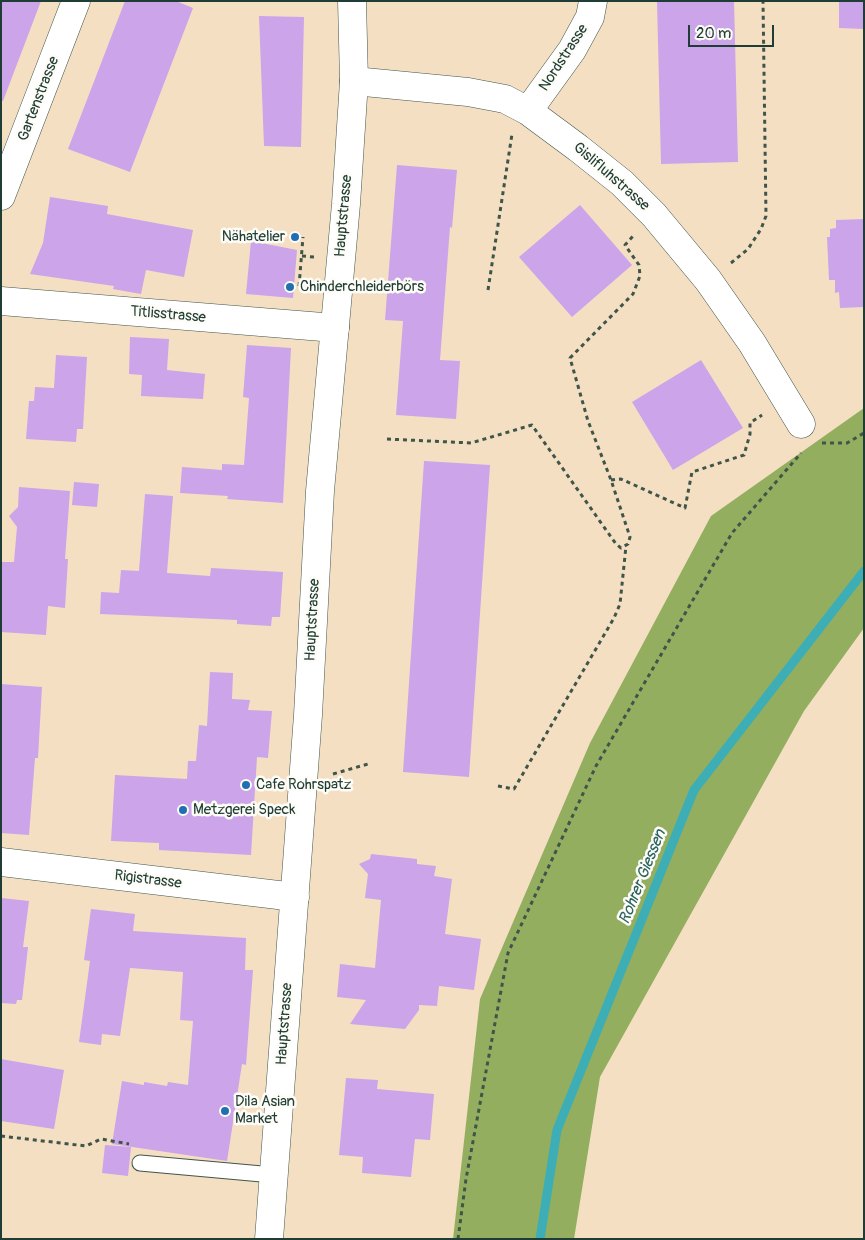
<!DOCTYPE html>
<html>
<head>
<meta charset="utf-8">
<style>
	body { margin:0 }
	#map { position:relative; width:865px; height:1240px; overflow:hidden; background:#f4dfc3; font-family:Pangolin,sans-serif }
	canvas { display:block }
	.frame { position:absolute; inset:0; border:2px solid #1f3d34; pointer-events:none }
	.scale { position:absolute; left:688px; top:25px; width:86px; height:22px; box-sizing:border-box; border:2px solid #1f3d34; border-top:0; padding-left:6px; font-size:15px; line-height:18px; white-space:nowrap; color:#1f3d34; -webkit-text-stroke:4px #fdfcf7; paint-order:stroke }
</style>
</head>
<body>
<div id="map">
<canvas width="865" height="1240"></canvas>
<div class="frame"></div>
<div class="scale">20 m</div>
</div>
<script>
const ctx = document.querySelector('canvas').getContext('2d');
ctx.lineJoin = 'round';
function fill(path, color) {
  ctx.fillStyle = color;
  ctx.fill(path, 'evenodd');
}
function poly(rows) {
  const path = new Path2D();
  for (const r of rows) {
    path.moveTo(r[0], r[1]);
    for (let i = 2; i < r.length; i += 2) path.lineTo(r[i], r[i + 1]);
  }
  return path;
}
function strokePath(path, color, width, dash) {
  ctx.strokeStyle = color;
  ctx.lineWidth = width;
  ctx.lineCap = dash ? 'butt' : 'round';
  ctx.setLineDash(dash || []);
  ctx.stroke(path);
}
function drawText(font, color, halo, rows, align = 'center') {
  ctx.font = font + ' Pangolin,sans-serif';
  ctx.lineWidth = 5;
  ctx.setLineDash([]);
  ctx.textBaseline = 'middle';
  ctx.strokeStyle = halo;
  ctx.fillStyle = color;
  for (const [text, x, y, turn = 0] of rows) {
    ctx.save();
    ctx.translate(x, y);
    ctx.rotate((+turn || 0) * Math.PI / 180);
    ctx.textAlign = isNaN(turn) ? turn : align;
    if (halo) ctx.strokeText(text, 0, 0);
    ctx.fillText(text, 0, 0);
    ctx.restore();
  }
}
fill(poly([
	[864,408,864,628,804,711,600,1077,574,1239,453,1239,480,999,590,743,711,516]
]), '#94ae60');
strokePath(poly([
	[540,1239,557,1130,694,790,864,571]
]), '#3daeb5', 9);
fill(poly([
	[1,1,41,1,3,101,1,101],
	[125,1,176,1,193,8,130,172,68,149],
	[657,1,734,1,738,162,661,164],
	[839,1,864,1,864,29,839,28],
	[259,16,304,17,301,147,264,146],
	[397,165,457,170,452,228,450,227,440,360,460,361,456,419,396,415,403,321,385,320],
	[50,197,108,206,107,214,193,230,184,277,146,270,141,294,113,289,114,286,30,274,43,243],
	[580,205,632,265,572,317,519,257],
	[864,219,864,307,840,308,839,292,835,293,835,280,829,280,827,237,830,237,830,229,836,228,836,220],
	[251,241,297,250,293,298,246,294],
	[130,337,169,339,167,370,205,374,203,399,141,396,142,375,129,374],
	[247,345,291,348,283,503,227,499,228,496,180,493,182,467,222,470,222,464,244,465,249,398,243,397],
	[56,355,87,357,83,429,77,429,76,442,26,439,29,401,34,401,35,387,54,388],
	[701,360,743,428,673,470,632,402],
	[424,461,490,465,469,777,403,772],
	[74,482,99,484,97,507,72,505],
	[19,487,70,491,65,559,68,559,65,608,48,606,46,635,1,632,1,562,14,562,17,527,9,516,18,507],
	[145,494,173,496,167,573,210,576,211,568,283,572,280,617,272,617,271,626,237,624,237,620,100,614,101,592,119,593,121,570,139,571],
	[210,672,233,673,232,699,250,700,248,710,272,711,268,758,257,757,251,855,159,850,159,843,111,841,115,775,187,779,188,761,196,761,199,725,207,726],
	[1,684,42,687,38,758,35,758,29,835,1,833],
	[371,854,417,859,417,864,436,866,434,876,452,879,445,934,481,939,474,990,439,986,437,1006,419,1005,419,1010,405,1029,350,1024,366,1000,337,997,340,964,375,968,381,900,365,898,368,874,359,864,370,859],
	[1,898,29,901,23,947,28,947,22,1000,17,1000,16,1004,1,1003],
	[91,909,135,914,133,931,246,938,245,970,253,970,246,1065,242,1064,227,1161,112,1144,122,1081,144,1085,144,1082,167,1086,168,1082,188,1085,193,1021,180,1020,183,972,130,968,120,1036,102,1034,101,1045,79,1042,90,961,84,960],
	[1,1059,64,1070,54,1129,1,1121],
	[346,1078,378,1080,377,1089,434,1094,430,1140,415,1139,411,1177,362,1173,363,1157,339,1155],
	[105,1145,131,1147,128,1176,102,1173]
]), '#cba4ea');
const service = poly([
	[140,1163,273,1175]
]);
const minor = poly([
	[354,81,468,92,505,99,528,111,578,148,622,183,654,215,708,280,752,343,801,424],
	[528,111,572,50,590,17,593,1],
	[1,196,76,1],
	[1,301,335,328],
	[1,862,295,897]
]);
const primary = poly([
	[269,1239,308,715,320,491,346,204,354,81,352,1]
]);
strokePath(service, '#3f5549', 17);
strokePath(minor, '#3f5549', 29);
strokePath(primary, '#3f5549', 29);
strokePath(poly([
	[302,256,314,257],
	[731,263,748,249,761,229,766,216,763,1],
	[299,286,303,237],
	[488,290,512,134],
	[387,439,471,443,532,425,616,544,621,548,628,544,630,537,611,480,588,421,570,358,633,294,640,276,639,265,625,245,634,235],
	[822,443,847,443,864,433],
	[611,480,621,479,685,508,692,472,744,455,750,434,750,423,762,415],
	[333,774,368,764],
	[498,786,514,789,614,618,620,604,626,546],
	[1,1136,86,1146,101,1139,129,1144],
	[458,1239,466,1179,508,953,596,766,732,533,801,453]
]), '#3f5549', 3, [4, 4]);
strokePath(service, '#fff', 15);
strokePath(minor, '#fff', 28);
strokePath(primary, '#fff', 28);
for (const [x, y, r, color] of [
	[295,237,5,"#1f6fb2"],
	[290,287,5,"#1f6fb2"],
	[246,785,5,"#1f6fb2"],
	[183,810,5,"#1f6fb2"],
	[225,1111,5,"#1f6fb2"]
]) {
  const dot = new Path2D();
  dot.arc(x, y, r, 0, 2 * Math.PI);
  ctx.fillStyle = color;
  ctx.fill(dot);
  strokePath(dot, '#fdfcf7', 2);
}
drawText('15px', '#1f3d34', '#fdfcf7', [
	["Nordstrasse",564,58,-57],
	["Gartenstrasse",39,99,-69],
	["Gislifluhstrasse",611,177,41],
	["Hauptstrasse",344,216,-85],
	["Titlisstrasse",168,315,5],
	["Hauptstrasse",313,620,-87],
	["Rigistrasse",148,880,7],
	["Hauptstrasse",285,1024,-86]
]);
drawText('15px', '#1f3d34', '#fdfcf7', [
	["Nähatelier",285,237,"right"],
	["Chinderchleiderbörs",300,287],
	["Cafe Rohrspatz",256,785],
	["Metzgerei Speck",193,810],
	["Dila Asian",235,1102],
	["Market",235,1119]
], 'left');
drawText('italic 16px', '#2a6561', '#fdfcf7', [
	["Rohrer Giessen",643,877,-68]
]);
</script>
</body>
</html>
